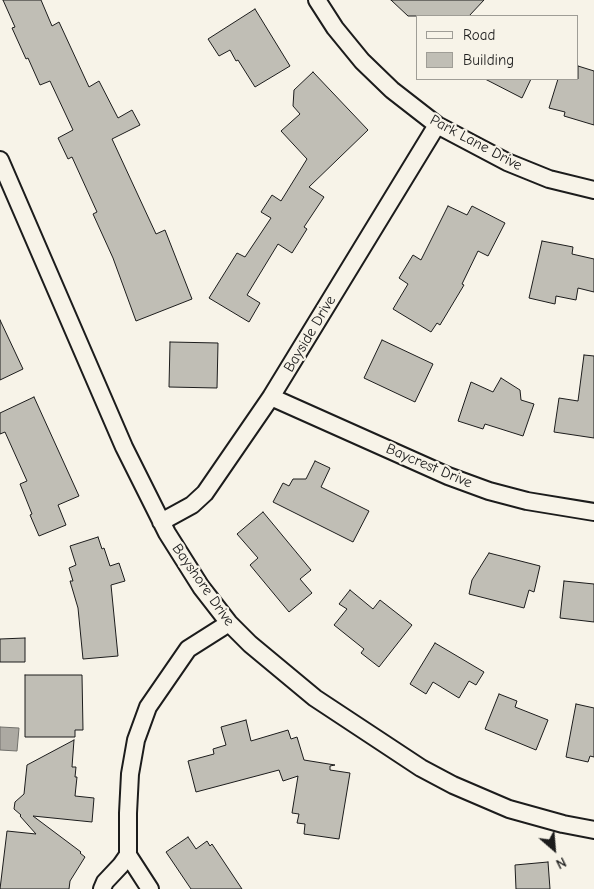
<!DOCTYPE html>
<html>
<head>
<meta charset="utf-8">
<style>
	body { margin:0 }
	#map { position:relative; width:594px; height:889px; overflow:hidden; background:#f7f3e8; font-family:"Comic Neue",sans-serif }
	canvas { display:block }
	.legend { position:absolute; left:416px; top:15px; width:162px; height:65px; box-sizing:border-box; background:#f7f3e8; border:1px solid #9f9d96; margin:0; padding:6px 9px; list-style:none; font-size:15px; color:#1c1c1c }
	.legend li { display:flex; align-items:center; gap:10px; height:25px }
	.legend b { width:25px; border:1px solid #9f9d96 }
	.north { position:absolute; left:529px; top:824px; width:50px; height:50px; -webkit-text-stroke:4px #f7f3e8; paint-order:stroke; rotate:153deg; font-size:14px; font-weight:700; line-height:20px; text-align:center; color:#1c1c1c }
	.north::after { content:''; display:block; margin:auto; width:18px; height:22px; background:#1c1c1c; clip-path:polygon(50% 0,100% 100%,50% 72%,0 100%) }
</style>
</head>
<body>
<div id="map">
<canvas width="594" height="889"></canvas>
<ul class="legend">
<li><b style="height:6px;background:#f7f3e8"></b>Road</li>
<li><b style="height:14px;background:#c0beb5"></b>Building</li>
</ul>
<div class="north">N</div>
</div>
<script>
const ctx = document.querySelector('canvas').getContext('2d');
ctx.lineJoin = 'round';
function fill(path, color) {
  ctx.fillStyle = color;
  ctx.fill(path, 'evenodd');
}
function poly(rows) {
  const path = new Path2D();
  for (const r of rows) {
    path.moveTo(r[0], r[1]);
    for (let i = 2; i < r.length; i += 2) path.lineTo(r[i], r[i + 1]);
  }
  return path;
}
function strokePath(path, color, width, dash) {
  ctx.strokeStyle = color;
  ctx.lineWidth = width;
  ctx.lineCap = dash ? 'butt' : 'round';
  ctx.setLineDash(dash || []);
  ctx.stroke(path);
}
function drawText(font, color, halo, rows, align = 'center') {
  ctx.font = font + ' "Comic Neue",sans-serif';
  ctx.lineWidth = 4.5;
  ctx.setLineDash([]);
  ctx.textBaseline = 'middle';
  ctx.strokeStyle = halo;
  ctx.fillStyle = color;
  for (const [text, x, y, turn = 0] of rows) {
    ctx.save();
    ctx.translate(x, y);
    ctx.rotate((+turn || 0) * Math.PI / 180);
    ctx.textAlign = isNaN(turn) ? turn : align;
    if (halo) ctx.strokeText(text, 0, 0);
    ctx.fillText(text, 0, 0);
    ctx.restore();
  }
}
const water = poly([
	[0,727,19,728,17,751,0,750,0,727]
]);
fill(water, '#aca9a2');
strokePath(water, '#72716c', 1);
const building = poly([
	[3,0,41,0,52,26,59,22,89,87,99,81,118,118,132,110,140,125,112,139,156,234,165,230,192,299,136,321,113,258,93,214,97,212,72,157,68,159,58,138,73,130,50,81,40,85,28,58,26,59,12,28,15,27,3,0],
	[391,0,484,0,469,16,408,16,391,0],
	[255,9,290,66,255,87,238,60,236,61,230,50,219,56,208,39,255,9],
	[578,66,594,71,594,125,564,116,565,112,549,108,558,79,578,79,578,66],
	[313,72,368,130,309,187,324,197,304,227,307,229,292,253,278,244,247,295,260,303,249,322,209,298,237,253,245,257,271,218,261,212,272,195,281,201,307,159,281,131,300,114,293,106,294,90,313,72],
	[485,79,531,79,522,98,485,79],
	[448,206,467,215,472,206,505,223,488,256,478,251,462,284,464,285,440,325,437,323,431,332,393,309,408,284,399,278,413,255,421,260,448,206],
	[542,241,573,247,572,254,594,259,594,292,578,288,576,300,556,296,555,304,529,298,542,241],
	[0,320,23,369,0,380,0,320],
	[382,340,433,364,415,402,364,378,382,340],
	[170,342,218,343,217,388,169,387,170,342],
	[584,355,594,356,594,438,554,432,559,398,578,401,584,355],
	[501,378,520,390,521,400,534,404,523,436,485,424,483,429,458,421,471,382,493,392,501,378],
	[34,397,79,496,58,505,66,525,39,536,30,515,32,514,20,484,27,481,5,432,0,434,0,413,34,397],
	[315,461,330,468,321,487,369,511,353,542,273,502,283,483,289,486,293,479,306,479,315,461],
	[263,512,311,570,300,579,312,593,289,612,250,565,258,558,237,534,263,512],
	[98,537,102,549,104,548,110,566,119,563,125,581,111,585,118,656,83,659,78,608,70,581,73,581,69,568,76,565,70,546,98,537],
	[489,553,540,566,534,592,529,590,524,608,469,594,472,580,489,553],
	[564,581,594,584,594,622,560,618,564,581],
	[350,590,373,609,380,600,412,625,379,667,361,653,364,649,334,625,347,609,339,604,350,590],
	[25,638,25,662,0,662,0,639,25,638],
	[435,643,484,672,476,685,469,681,459,698,433,682,426,694,410,684,435,643],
	[25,675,82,675,83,730,75,730,75,737,25,737,25,675],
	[499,694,517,701,515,707,548,720,536,750,485,729,499,694],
	[576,704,594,708,594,757,590,756,588,762,566,757,576,704],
	[246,720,251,741,288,730,291,739,297,737,304,760,335,765,330,766,330,770,350,773,339,839,304,834,305,824,297,823,299,814,292,813,298,776,283,781,279,770,196,792,188,761,214,754,213,749,226,745,221,727,246,720],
	[74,740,72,767,76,767,75,777,77,777,75,796,94,798,92,822,33,816,81,852,80,853,85,857,70,881,69,889,0,889,7,831,36,834,20,816,21,815,14,809,15,802,24,794,27,765,74,740],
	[188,837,196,849,207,841,210,846,212,844,242,889,191,889,166,852,188,837],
	[548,862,550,889,516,889,515,865,548,862]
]);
fill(building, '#c0beb5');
strokePath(building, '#1c1c1c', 1);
const street = poly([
	[317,0,335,28,362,61,392,90,437,125,507,162,549,179,594,190],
	[0,160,124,447,167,533,201,587,229,623,250,644,315,698,421,768,453,785,509,809,563,824,594,830],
	[271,397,448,476,489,491,527,501,594,512],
	[161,522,192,505,205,493,271,397,437,125],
	[128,855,128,813,130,774,136,740,148,707,188,649,229,623],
	[102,889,105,882,121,865,128,855,150,889]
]);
strokePath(street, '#1c1c1c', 20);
strokePath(street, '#f7f3e8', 16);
drawText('15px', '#1c1c1c', '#f7f3e8', [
	["Park Lane Drive",476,143,28],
	["Bayside Drive",310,334,-59],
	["Baycrest Drive",429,466,23],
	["Bayshore Drive",203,585,55]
]);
</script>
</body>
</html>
